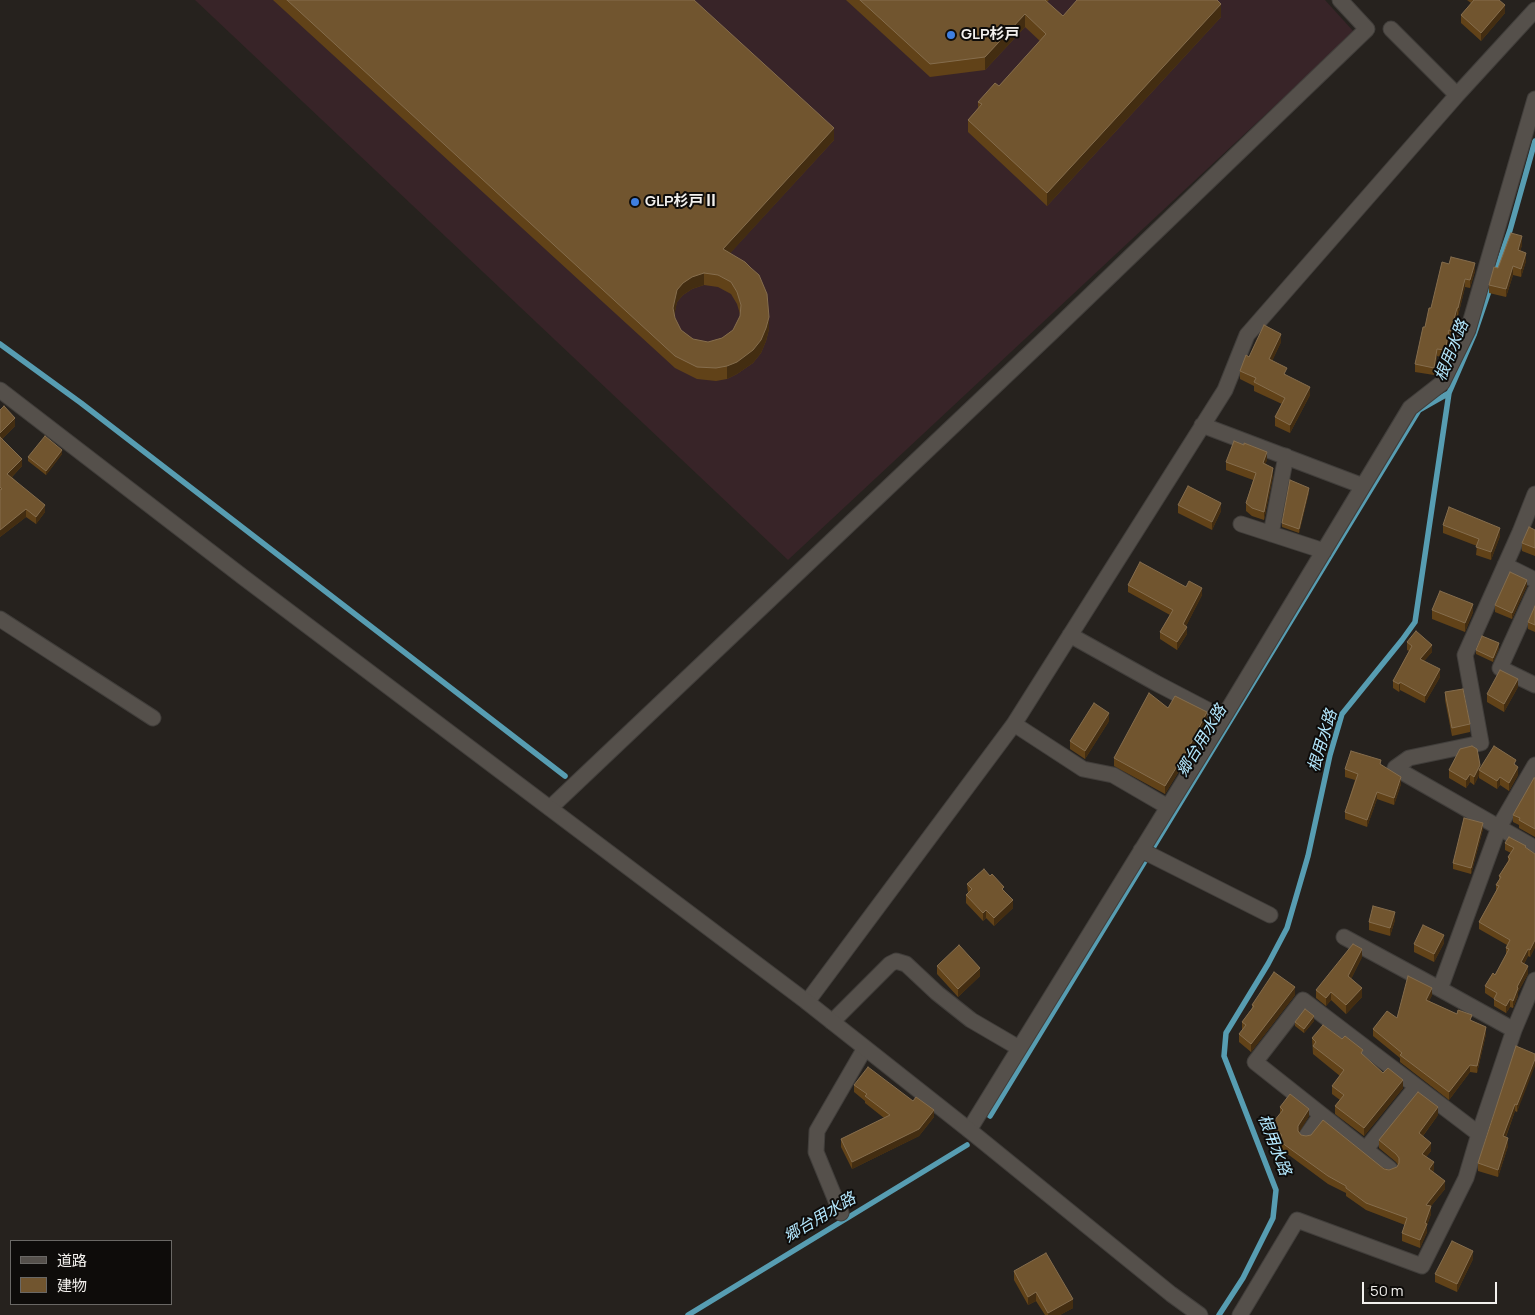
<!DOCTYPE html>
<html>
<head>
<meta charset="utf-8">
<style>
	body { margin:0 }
	#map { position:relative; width:1535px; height:1315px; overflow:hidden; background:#26221e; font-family:Manrope,"Noto Sans JP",sans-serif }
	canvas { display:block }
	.legend { position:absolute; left:10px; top:1240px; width:162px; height:65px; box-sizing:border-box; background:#0e0c0a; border:1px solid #6a6865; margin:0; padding:6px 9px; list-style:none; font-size:15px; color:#f3f1ee }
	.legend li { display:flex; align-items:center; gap:10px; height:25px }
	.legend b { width:25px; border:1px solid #6a6865 }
	.scale { position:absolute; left:1362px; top:1282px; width:135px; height:22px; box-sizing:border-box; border:2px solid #f3f1ee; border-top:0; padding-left:6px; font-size:15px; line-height:18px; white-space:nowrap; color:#f3f1ee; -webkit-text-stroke:4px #0e0c0a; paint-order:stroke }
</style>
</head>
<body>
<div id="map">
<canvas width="1535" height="1315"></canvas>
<ul class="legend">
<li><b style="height:6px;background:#55504b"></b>道路</li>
<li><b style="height:14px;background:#71552f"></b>建物</li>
</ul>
<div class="scale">50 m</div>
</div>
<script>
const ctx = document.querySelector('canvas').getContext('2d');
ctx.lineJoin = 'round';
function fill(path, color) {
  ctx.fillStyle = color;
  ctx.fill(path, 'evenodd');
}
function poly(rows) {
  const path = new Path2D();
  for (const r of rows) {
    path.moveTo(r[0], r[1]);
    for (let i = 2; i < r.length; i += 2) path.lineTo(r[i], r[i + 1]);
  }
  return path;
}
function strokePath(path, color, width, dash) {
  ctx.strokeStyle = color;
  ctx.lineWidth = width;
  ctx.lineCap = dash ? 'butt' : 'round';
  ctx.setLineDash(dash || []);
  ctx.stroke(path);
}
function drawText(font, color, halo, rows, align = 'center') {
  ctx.font = font + ' Manrope,"Noto Sans JP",sans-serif';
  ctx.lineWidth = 4;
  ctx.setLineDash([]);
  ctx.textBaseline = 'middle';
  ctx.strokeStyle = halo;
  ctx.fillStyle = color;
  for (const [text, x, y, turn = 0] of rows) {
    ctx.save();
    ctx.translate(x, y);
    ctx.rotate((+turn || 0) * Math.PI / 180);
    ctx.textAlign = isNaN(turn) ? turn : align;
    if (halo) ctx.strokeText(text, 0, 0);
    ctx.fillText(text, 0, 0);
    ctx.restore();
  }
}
fill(poly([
	[195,0,1325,0,1354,32,788,560]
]), '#382428');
strokePath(poly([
	[1495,274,1510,230,1535,141],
	[0,344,81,403,565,776],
	[990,1116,1419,410,1449,393],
	[688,1315,967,1145],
	[1219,1315,1243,1278,1273,1218,1276,1190,1224,1056,1226,1033,1268,964,1287,928,1308,856,1330,755,1342,714,1402,640,1415,622,1449,393,1474,335,1491,285]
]), '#579db2', 5.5);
const minor = poly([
	[1391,29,1457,95],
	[1202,425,1363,486],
	[1535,494,1520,532,1465,655,1481,743,1409,758,1395,768,1535,848],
	[1241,524,1324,551],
	[1271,534,1286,456],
	[1505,565,1535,580],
	[1535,591,1500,668,1535,685],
	[0,619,153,718],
	[1070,635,1156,683,1223,718],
	[1014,724,1083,769,1113,775,1168,807],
	[550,808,1051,333,1367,29,1340,0],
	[1141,850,1270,915],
	[1344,937,1440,989],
	[807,1002,1014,724,1225,390,1247,335,1457,95,1535,10],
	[832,1022,890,964,896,961,906,964,937,993,971,1020,1019,1048],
	[1514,1030,1440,989,1499,827,1535,765],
	[969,1130,1223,718,1410,408,1442,383,1468,330,1535,99],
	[1307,1135,1321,1115],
	[1365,1150,1416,1087],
	[1390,1169,1255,1062,1303,1000,1479,1134],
	[841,1213,816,1152,817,1131,865,1048],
	[1240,1315,1297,1220,1422,1266,1466,1178,1479,1134,1514,1030,1535,980]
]);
const tertiary = poly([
	[0,390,243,577,807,1002,969,1130,1171,1294,1200,1315]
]);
strokePath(minor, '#413e3b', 17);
strokePath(tertiary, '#413e3b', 17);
strokePath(minor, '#55504b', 15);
strokePath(tertiary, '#55504b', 15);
fill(poly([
	[273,0,694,0,834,140,730,253,769,329,766,341,761,353,753,363,737,374,727,379,716,381,697,379,675,368],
	[704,285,718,287,731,294,737,304,740,314,740,316,733,330,722,338,708,342,693,339,681,330,675,318,674,315,677,302,683,295,692,289],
	[846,0,1049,0,1047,2,1063,16,1221,17,1047,206,968,132,968,120,978,108,978,102,999,86,1040,41,1025,27,985,70,930,77],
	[1467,0,1499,0,1505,13,1481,41,1461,23,1461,15,1471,3],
	[1522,245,1520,251,1526,261,1521,277,1513,275,1506,297,1489,293,1489,285,1498,268],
	[1475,271,1470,288,1465,287,1458,316,1457,315,1451,338,1449,338,1446,353,1444,358,1437,356,1434,375,1415,372,1415,364,1425,327,1431,308],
	[1281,342,1272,361,1287,376,1310,395,1290,433,1275,426,1275,417,1282,404,1254,391,1254,386,1240,379,1240,371,1249,357],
	[0,410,15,426,2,439,22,466,12,477,45,512,36,524,26,517,0,537],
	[62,454,46,475,28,461,28,457],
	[1267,460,1265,464,1273,476,1264,520,1252,516,1246,511,1246,503,1253,480,1226,470,1226,462],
	[1309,492,1299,533,1282,527,1282,523],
	[1178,505,1221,511,1212,530,1178,513],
	[1443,525,1500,536,1491,560,1476,555,1477,546,1443,533],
	[1535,530,1535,556,1522,551,1522,543],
	[1128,585,1186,587,1202,595,1186,626,1187,634,1177,650,1160,639,1160,632,1170,615,1128,592],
	[1527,586,1512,619,1495,612,1495,605],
	[1535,606,1535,632,1528,629,1528,622],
	[1432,610,1473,612,1465,632,1432,619],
	[1407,642,1432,652,1424,661,1440,677,1425,703,1400,690,1399,692,1393,688,1393,681,1409,651,1407,650],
	[1499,648,1493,662,1476,654,1476,650],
	[1518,687,1504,712,1487,702,1487,694],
	[1445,692,1470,724,1470,732,1452,736,1445,700],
	[1168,708,1207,720,1190,753,1165,794,1114,766,1114,758],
	[1109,721,1085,759,1070,749,1070,741],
	[1381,765,1401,784,1394,805,1377,799,1367,827,1345,819,1345,812,1355,780,1345,777,1345,769],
	[1516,765,1518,775,1509,791,1500,785,1497,789,1479,778,1479,775,1474,785,1470,782,1466,788,1449,778,1449,770,1480,769],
	[1535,778,1535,837,1519,828,1519,825,1513,822,1513,815],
	[1483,829,1471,874,1453,869,1453,863],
	[1505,843,1526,848,1535,854,1535,947,1530,957,1528,956,1524,964,1528,974,1518,992,1518,996,1513,1008,1510,1007,1506,1013,1494,1006,1494,999,1485,993,1485,986,1495,975,1506,955,1506,948,1507,945,1479,929,1479,922,1496,891,1496,885,1499,880,1499,876,1508,861,1508,857,1511,853,1505,850],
	[967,884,1004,890,1013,908,994,926,986,918,983,921,966,903,966,895,968,893],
	[1395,920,1390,936,1369,930,1369,922],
	[1444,943,1434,962,1414,952,1414,944],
	[1362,957,1351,979,1362,997,1346,1014,1331,1000,1326,1006,1316,998,1316,990],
	[937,966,980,976,958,997,937,974],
	[1295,995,1251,1052,1239,1042,1239,1034,1242,1030,1242,1022,1252,1008,1252,1005],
	[1432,995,1429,1001,1472,1021,1486,1034,1477,1073,1470,1072,1449,1100,1400,1062,1400,1058,1373,1036,1373,1029,1397,1018],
	[1314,1021,1304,1033,1295,1026,1295,1022],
	[1312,1038,1363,1055,1383,1073,1403,1088,1364,1136,1335,1114,1335,1106,1340,1100,1332,1094,1332,1086,1340,1076,1313,1054],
	[1535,1054,1517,1112,1515,1111,1506,1137,1508,1146,1498,1177,1478,1171,1478,1163],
	[854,1085,934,1117,919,1136,852,1169,841,1147,841,1139,884,1118,865,1103,865,1101,854,1092],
	[1280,1107,1309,1116,1299,1132,1301,1135,1389,1170,1397,1167,1398,1165,1396,1162,1379,1148,1379,1140,1438,1115,1423,1136,1431,1151,1426,1157,1434,1170,1433,1171,1445,1189,1431,1206,1431,1214,1427,1225,1427,1232,1420,1248,1402,1241,1402,1233,1405,1225,1366,1210,1346,1196,1346,1193,1328,1184,1278,1147,1278,1140,1270,1134,1270,1126,1280,1114],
	[1473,1259,1457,1292,1435,1282,1435,1274],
	[1014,1271,1073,1308,1060,1315,1045,1315,1036,1301,1028,1305,1014,1280]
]), '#614218');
fill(poly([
	[1221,4,1221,17,1047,206,1047,193],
	[1505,5,1505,13,1481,41,1481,33],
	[1025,14,1025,27,985,70,985,57],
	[834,128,834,140,723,261,723,249],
	[1522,236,1522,245,1518,258,1518,250],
	[1526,253,1526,261,1521,277,1521,269],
	[1475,263,1475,271,1470,288,1470,280],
	[1513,266,1513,275,1506,297,1506,289],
	[704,273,704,285,692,289,683,295,677,302,673,321,673,308,677,290,683,283,692,277],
	[1465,279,1465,287,1458,316,1458,308],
	[1457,308,1457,315,1451,338,1451,331],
	[769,317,769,329,766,341,761,353,753,363,737,374,727,379,727,366],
	[1449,330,1449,338,1446,353,1444,358,1444,350],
	[1281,334,1281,342,1269,368,1269,359],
	[1437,349,1437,356,1434,375,1434,368],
	[1310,387,1310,395,1290,433,1290,425],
	[15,418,15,426,0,441,0,433],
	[62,450,62,454,46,475,46,471],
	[1267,452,1267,460,1263,471,1263,463],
	[22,459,22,466,7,482,7,474],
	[1273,468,1273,476,1264,520,1264,512],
	[1309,488,1309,492,1299,533,1299,529],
	[1221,503,1221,511,1212,530,1212,522],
	[45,505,45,512,36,524,36,517],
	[26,509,26,517,0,537,0,530],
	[1500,528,1500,536,1491,560,1491,552],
	[1527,580,1527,586,1512,619,1512,613],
	[1202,588,1202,595,1183,632,1183,624],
	[1473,604,1473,612,1465,632,1465,623],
	[1187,627,1187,634,1177,650,1177,642],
	[1499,643,1499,648,1493,662,1493,658],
	[1432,645,1432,652,1420,666,1420,659],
	[1440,669,1440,677,1425,703,1425,696],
	[1518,679,1518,687,1504,712,1504,704],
	[1400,682,1400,690,1399,692,1399,684],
	[1207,712,1207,720,1190,753,1165,794,1165,786],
	[1109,713,1109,721,1085,759,1085,751],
	[1480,765,1479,775,1474,785,1474,777],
	[1518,767,1518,775,1509,791,1509,783],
	[1470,774,1470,782,1466,788,1466,780],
	[1401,777,1401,784,1394,805,1394,798],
	[1500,777,1500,785,1497,789,1497,781],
	[1377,792,1377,799,1367,827,1367,820],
	[1483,823,1483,829,1471,874,1471,868],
	[1013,900,1013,908,994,926,994,918],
	[986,910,986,918,983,921,983,913],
	[1395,912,1395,920,1390,936,1390,928],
	[1444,935,1444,943,1434,962,1434,954],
	[1535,940,1535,947,1530,957,1530,950],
	[1362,949,1362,957,1348,985,1348,976],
	[1528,949,1528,956,1521,969,1521,962],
	[1528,966,1528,974,1518,992,1518,996,1513,1008,1513,1001,1517,987],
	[980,968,980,976,958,997,958,989],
	[1295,987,1295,995,1251,1052,1251,1044],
	[1362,988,1362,997,1346,1014,1346,1005],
	[1432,988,1432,995,1426,1007,1426,1000],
	[1331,992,1331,1000,1326,1006,1326,998],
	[1510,999,1510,1007,1506,1013,1506,1006],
	[1314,1016,1314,1021,1304,1033,1304,1029],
	[1486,1027,1486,1034,1477,1073,1477,1066],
	[1535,1059,1535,1066,1517,1112,1517,1105],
	[1470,1065,1470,1072,1449,1100,1449,1092],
	[1403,1080,1403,1088,1364,1136,1364,1128],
	[1515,1104,1515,1111,1503,1144,1503,1136],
	[1438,1107,1438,1115,1419,1141,1419,1133],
	[1309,1109,1309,1116,1298,1134,1298,1126],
	[934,1110,934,1117,919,1136,852,1169,852,1162],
	[1508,1138,1508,1146,1498,1177,1498,1170],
	[1431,1143,1431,1151,1422,1162,1422,1154],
	[1434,1162,1434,1170,1429,1176,1429,1169],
	[1445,1181,1445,1189,1426,1212,1426,1205],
	[1431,1206,1431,1214,1427,1225,1427,1232,1420,1248,1420,1240,1425,1223],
	[1473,1251,1473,1259,1457,1292,1457,1284],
	[1036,1292,1036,1301,1028,1305,1028,1297],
	[1073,1299,1073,1308,1060,1315,1048,1315,1048,1313]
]), '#432d11');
const building = poly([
	[287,0,694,0,834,128,723,249,745,262,751,268,759,275,767,294,769,317,766,328,761,340,753,350,737,362,727,366,716,368,697,367,675,356,287,0],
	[704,273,718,275,731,282,737,292,741,305,740,316,733,330,722,338,708,342,693,339,681,330,675,318,673,308,677,290,683,283,692,277,704,273],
	[860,0,1045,0,1063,16,1077,0,1217,0,1221,4,1047,193,968,120,982,104,978,102,995,83,999,86,1046,34,1025,14,985,57,930,64,860,0],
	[1474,0,1499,0,1505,5,1481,33,1461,15,1474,0],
	[1511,233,1522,236,1518,250,1526,253,1521,269,1513,266,1506,289,1489,285,1494,267,1498,268,1511,233],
	[1451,257,1475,263,1470,280,1465,279,1458,308,1457,308,1451,331,1449,330,1446,346,1444,350,1437,349,1434,368,1415,364,1423,327,1425,327,1429,308,1431,308,1442,262,1449,264,1451,257],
	[1264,325,1281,334,1269,359,1287,368,1284,374,1310,387,1290,425,1275,417,1285,398,1254,382,1256,378,1240,371,1246,355,1249,357,1264,325],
	[4,406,15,418,0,433,0,410,4,406],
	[45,436,62,450,46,471,28,457,45,436],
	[0,437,22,459,7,474,45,505,36,517,26,509,0,530,0,490,2,489,0,487,0,437],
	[1234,441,1244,445,1244,443,1267,452,1263,463,1273,468,1264,512,1252,508,1246,503,1256,473,1226,462,1234,441],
	[1290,480,1309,488,1299,529,1282,523,1290,480],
	[1188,486,1221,503,1212,522,1178,505,1188,486],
	[1449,507,1500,528,1491,552,1476,547,1479,539,1443,525,1449,507],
	[1529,527,1535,530,1535,548,1522,543,1529,527],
	[1140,562,1186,587,1189,581,1202,588,1183,624,1187,627,1177,642,1160,632,1173,610,1128,585,1140,562],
	[1510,572,1527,580,1512,613,1495,605,1510,572],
	[1440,591,1473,604,1465,623,1432,610,1440,591],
	[1535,606,1535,625,1528,622,1535,606],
	[1416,631,1432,645,1420,659,1440,669,1425,696,1400,682,1399,684,1393,681,1412,646,1407,642,1416,631],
	[1482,636,1499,643,1493,658,1476,650,1482,636],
	[1500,670,1518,679,1504,704,1487,694,1500,670],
	[1463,689,1470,724,1452,728,1445,692,1463,689],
	[1149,693,1168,708,1175,696,1207,712,1190,745,1165,786,1114,758,1149,693],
	[1094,703,1109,713,1085,751,1070,741,1094,703],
	[1472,746,1477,749,1480,765,1474,777,1470,774,1466,780,1449,770,1460,749,1472,746],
	[1494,746,1516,760,1514,764,1518,767,1509,783,1500,777,1497,781,1479,770,1494,746],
	[1351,751,1381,760,1380,764,1401,777,1394,798,1377,792,1367,820,1345,812,1358,774,1345,769,1351,751],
	[1534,778,1535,778,1535,829,1519,820,1520,818,1513,815,1534,778],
	[1464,818,1483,823,1471,868,1453,863,1464,818],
	[1509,837,1526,846,1525,847,1535,854,1535,940,1530,950,1528,949,1521,962,1528,966,1517,987,1518,988,1513,1001,1510,999,1506,1006,1494,999,1497,993,1485,986,1493,973,1495,975,1509,949,1506,948,1510,940,1479,922,1499,886,1496,885,1501,877,1499,876,1510,859,1508,857,1514,848,1505,843,1509,837],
	[984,869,990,876,992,874,1004,887,1002,889,1013,900,994,918,986,910,983,913,966,895,972,889,967,884,984,869],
	[1373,906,1395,912,1390,928,1369,922,1373,906],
	[1423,925,1444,935,1434,954,1414,944,1423,925],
	[1353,944,1362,949,1348,976,1362,988,1346,1005,1331,992,1326,998,1316,990,1353,944],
	[959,945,980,968,958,989,937,966,959,945],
	[1274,972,1295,987,1251,1044,1239,1034,1246,1025,1242,1022,1254,1006,1252,1005,1274,972],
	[1408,976,1432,988,1426,1000,1457,1014,1458,1010,1472,1015,1470,1020,1486,1027,1477,1066,1470,1065,1449,1092,1400,1055,1402,1053,1373,1029,1387,1011,1397,1018,1408,976],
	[1305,1009,1314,1016,1304,1029,1295,1022,1305,1009],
	[1323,1025,1342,1039,1345,1036,1363,1050,1361,1053,1383,1073,1388,1068,1403,1080,1364,1128,1335,1106,1344,1095,1332,1086,1344,1070,1313,1046,1316,1042,1312,1038,1323,1025],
	[1516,1046,1535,1054,1535,1059,1517,1105,1515,1104,1503,1136,1508,1138,1498,1170,1478,1163,1516,1046],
	[868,1067,913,1101,916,1097,934,1110,919,1129,852,1162,841,1139,890,1115,865,1096,867,1094,854,1085,868,1067],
	[1418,1092,1438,1107,1419,1133,1431,1143,1422,1154,1434,1162,1429,1169,1445,1181,1426,1205,1431,1206,1425,1223,1427,1224,1420,1240,1402,1233,1407,1218,1366,1203,1346,1188,1346,1186,1328,1176,1278,1140,1282,1135,1270,1126,1283,1110,1280,1107,1290,1094,1309,1109,1298,1126,1298,1131,1301,1135,1306,1136,1311,1135,1323,1120,1384,1169,1389,1170,1397,1167,1399,1163,1399,1158,1396,1154,1379,1140,1418,1092],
	[1452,1241,1473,1251,1457,1284,1435,1274,1452,1241],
	[1046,1253,1073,1299,1048,1313,1036,1292,1028,1297,1014,1271,1046,1253]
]);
fill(building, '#71552f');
strokePath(building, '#856d4d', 1);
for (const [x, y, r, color] of [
	[951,35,5,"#3f7fe0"],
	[635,202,5,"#3f7fe0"]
]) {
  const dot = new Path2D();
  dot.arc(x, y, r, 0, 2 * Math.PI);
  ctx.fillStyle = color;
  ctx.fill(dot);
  strokePath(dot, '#0e0c0a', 2);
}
drawText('bold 15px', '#f3f1ee', '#0e0c0a', [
	["GLP杉戸",961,35],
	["GLP杉戸Ⅱ",645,202]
], 'left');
drawText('italic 16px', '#b3e7fd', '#0e0c0a', [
	["根用水路",1452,351,-68],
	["郷台用水路",1202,741,-59],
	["根用水路",1323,741,-73],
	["根用水路",1274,1145,69],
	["郷台用水路",820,1218,-31]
]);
</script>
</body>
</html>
